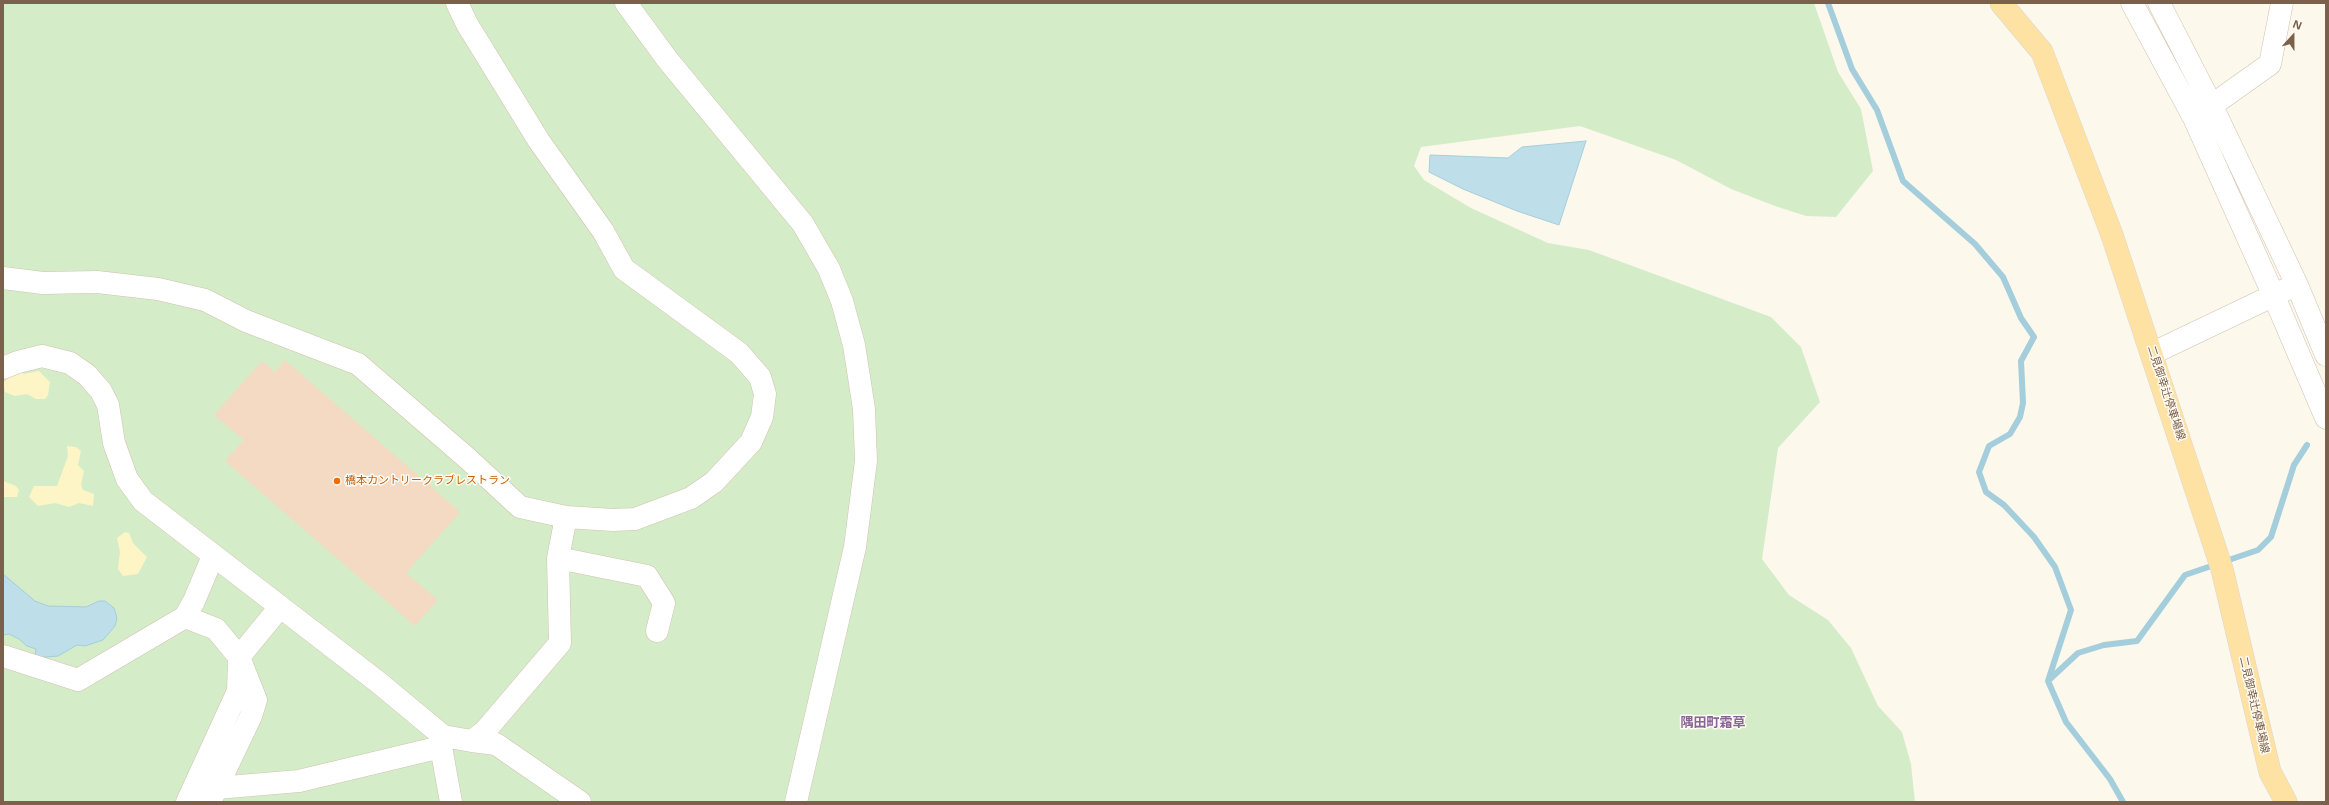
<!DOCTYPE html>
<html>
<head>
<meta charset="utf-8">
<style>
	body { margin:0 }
	#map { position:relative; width:2329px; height:805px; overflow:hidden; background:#fdf8ec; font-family:"Open Sans",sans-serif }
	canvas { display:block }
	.frame { position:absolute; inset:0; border:4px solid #7b604c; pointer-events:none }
	.north { position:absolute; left:2273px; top:16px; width:40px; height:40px; -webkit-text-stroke:3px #fffbf3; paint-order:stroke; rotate:21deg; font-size:11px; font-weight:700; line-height:16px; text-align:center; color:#7b604c }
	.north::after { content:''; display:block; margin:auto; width:14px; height:18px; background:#7b604c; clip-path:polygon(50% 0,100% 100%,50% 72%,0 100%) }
</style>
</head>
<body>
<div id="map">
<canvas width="2329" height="805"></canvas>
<div class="frame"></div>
<div class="north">N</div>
</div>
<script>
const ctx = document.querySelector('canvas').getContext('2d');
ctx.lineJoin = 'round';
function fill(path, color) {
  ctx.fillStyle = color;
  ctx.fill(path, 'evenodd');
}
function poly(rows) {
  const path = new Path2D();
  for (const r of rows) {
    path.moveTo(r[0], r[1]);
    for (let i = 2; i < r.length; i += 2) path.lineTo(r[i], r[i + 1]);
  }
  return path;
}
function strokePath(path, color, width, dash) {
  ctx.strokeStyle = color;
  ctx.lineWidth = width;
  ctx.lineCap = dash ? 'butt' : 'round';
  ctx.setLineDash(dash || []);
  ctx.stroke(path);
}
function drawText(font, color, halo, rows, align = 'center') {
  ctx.font = font + ' "Open Sans","Noto Sans JP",sans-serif';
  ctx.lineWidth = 3;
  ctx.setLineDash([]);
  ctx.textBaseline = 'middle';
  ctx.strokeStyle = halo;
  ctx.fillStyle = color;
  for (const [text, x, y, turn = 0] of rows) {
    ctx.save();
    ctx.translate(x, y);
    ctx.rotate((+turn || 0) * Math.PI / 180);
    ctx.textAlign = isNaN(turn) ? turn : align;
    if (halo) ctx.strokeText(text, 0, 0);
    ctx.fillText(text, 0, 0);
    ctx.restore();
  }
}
fill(poly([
	[3,3,1814,3,1838,72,1861,109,1873,171,1836,217,1806,216,1775,206,1731,189,1676,160,1580,126,1421,147,1414,166,1424,180,1471,208,1548,243,1589,250,1771,317,1801,347,1820,402,1778,448,1762,559,1789,595,1828,620,1851,648,1878,706,1902,732,1911,764,1915,802,3,802]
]), '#d4edc8');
fill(poly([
	[20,371,24,374,39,371,50,382,48,395,45,399,36,399,27,394,15,396,5,392,3,383,10,375],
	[67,446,76,447,81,451,78,465,84,471,81,485,83,490,94,494,93,506,79,503,69,507,55,503,38,506,29,497,34,486,57,486,68,456],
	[3,481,16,486,19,490,17,497,3,497],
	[125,532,129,533,133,543,147,557,138,574,123,576,118,569,120,552,117,538]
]), '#fdf5c6');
const water = poly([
	[1586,141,1559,225,1517,211,1463,189,1429,172,1430,155,1508,158,1522,147,1586,141],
	[3,574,35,601,48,606,86,607,99,601,105,601,114,608,117,618,115,626,103,640,85,646,77,645,58,656,35,658,36,649,27,646,19,639,9,634,3,635,3,574]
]);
fill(water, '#bedfe9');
strokePath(water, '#a4cedb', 1);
strokePath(poly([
	[1828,3,1852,69,1877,110,1903,181,1975,244,2003,277,2021,318,2034,337,2021,361,2023,403,2020,417,2010,434,1989,446,1979,472,1986,492,2004,505,2034,537,2055,567,2071,610,2048,681,2066,722,2110,779,2123,802],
	[2049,680,2078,653,2104,645,2137,641,2185,575,2258,550,2271,537,2294,465,2307,445]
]), '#a4cedb', 6);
fill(poly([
	[285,360,460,512,406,573,438,600,415,626,225,461,244,440,214,415,262,361,275,372]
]), '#f4dac2');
const minor = poly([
	[626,3,667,59,803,224,829,269,842,301,854,345,864,409,866,461,855,547,796,802],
	[2132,3,2194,118,2273,294,2326,418],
	[2159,3,2212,106,2297,285,2326,355],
	[2201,113,2270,64,2282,3],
	[3,278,43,283,97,282,158,289,205,300,246,321,358,364,467,458,520,507,566,517,613,520,635,519,691,498,714,482,751,442,762,417,765,394,760,377,739,353,624,269,603,231,539,141,467,24,457,3],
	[2153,353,2287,289],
	[3,368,18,362,42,356,70,363,87,375,101,391,108,405,114,443,127,479,143,501,378,682,443,736,472,741,485,731,560,643,558,558,566,517],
	[558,558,647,576,664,603,657,631],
	[185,617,216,629,239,657,238,691,187,802],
	[3,656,78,680,185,617,194,601,213,556],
	[443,736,441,747,451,802],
	[472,741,496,744,580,802],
	[217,788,299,781,441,747],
	[210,802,251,716,256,700,239,657,280,607]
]);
const major = poly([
	[2001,3,2042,52,2112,235,2222,569,2270,772,2286,802]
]);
strokePath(minor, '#d1c1af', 23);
strokePath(major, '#ddd6d0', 23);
strokePath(minor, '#fff', 22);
strokePath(major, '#fde2a3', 22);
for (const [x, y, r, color] of [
	[337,481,4,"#e8710a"]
]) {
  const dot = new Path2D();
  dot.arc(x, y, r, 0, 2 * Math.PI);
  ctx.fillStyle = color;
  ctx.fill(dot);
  strokePath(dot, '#fffbf3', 1.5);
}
drawText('11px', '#7b604c', '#fffbf3', [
	["二見御幸辻停車場線",2166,393,72],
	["二見御幸辻停車場線",2254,705,77]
]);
drawText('11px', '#c56008', '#fffbf3', [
	["橋本カントリークラブレストラン",345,481]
], 'left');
drawText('bold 13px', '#896596', '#fffbf3', [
	["隅田町霜草",1713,723]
]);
</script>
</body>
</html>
